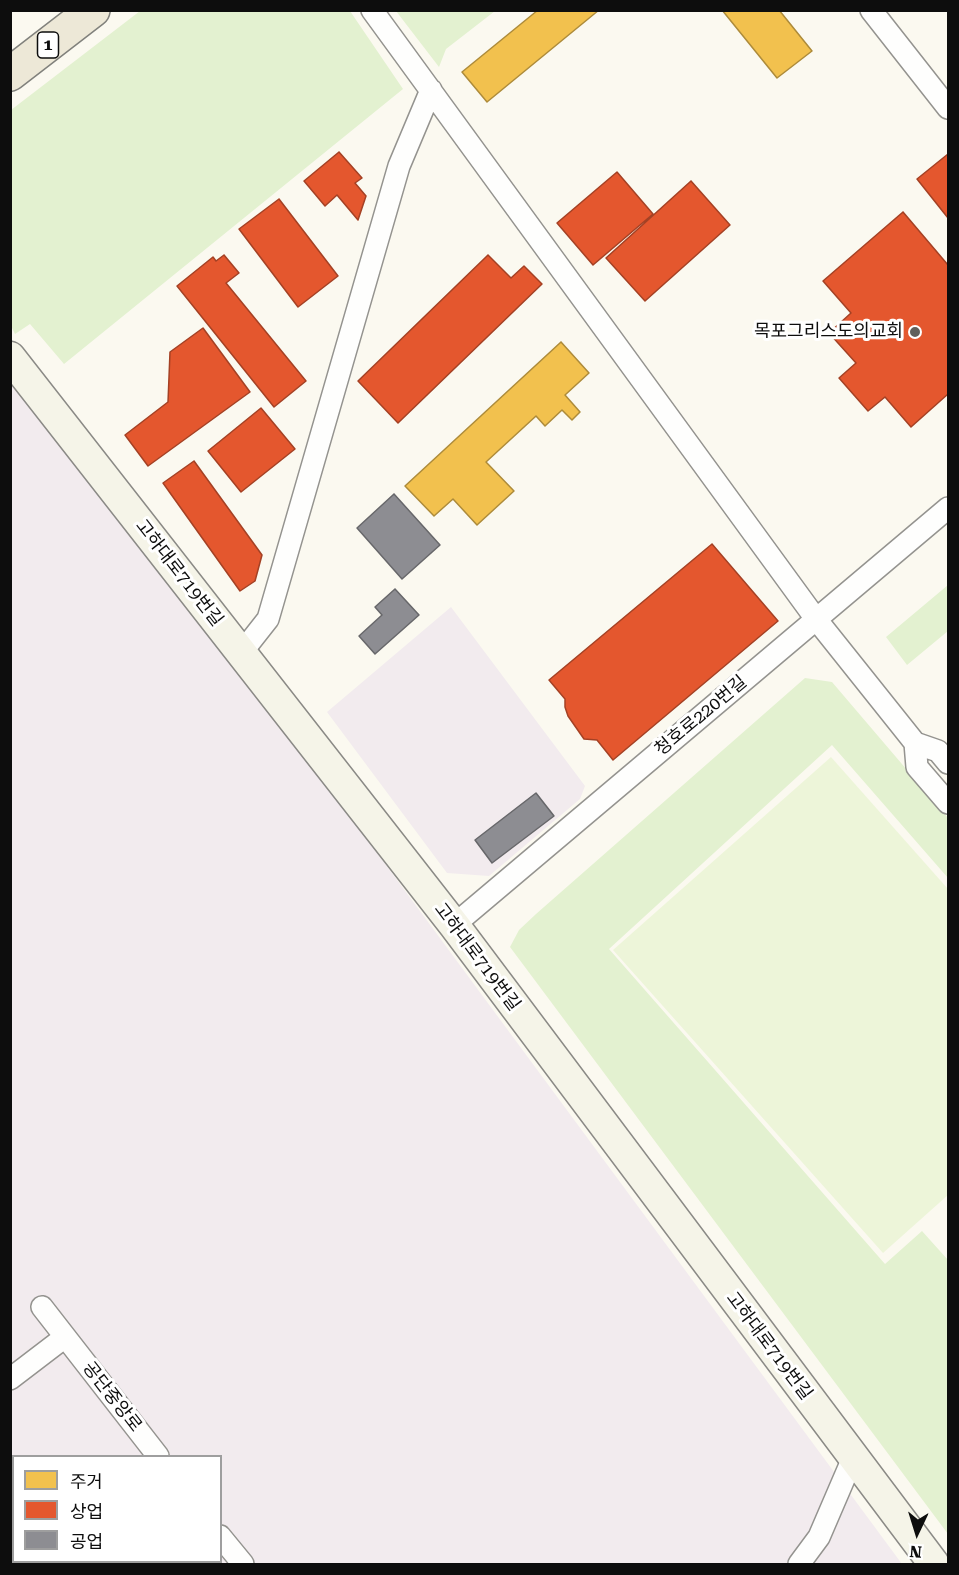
<!DOCTYPE html>
<html>
<head>
<meta charset="utf-8">
<style>
	body { margin:0 }
	#map { position:relative; width:959px; height:1575px; overflow:hidden; background:#fbf9f0; font-family:"Roboto Serif","Noto Sans KR",serif }
	canvas { display:block }
	.frame { position:absolute; inset:0; border:12px solid #0d0d0d; pointer-events:none }
	.legend { position:absolute; left:12px; top:1455px; width:210px; height:108px; box-sizing:border-box; background:#fff; border:2px solid #9e9e9e; margin:0; padding:8px 10px; list-style:none; font-size:18px; color:#0d0d0d }
	.legend li { display:flex; align-items:center; gap:12px; height:30px }
	.legend b { width:30px; border:2px solid #9e9e9e }
	.north { position:absolute; left:887px; top:1503px; width:60px; height:60px; -webkit-text-stroke:4px #fff; paint-order:stroke; rotate:184deg; font-size:16px; font-weight:700; line-height:24px; text-align:center; color:#0d0d0d }
	.north::after { content:''; display:block; margin:auto; width:21px; height:27px; background:#0d0d0d; clip-path:polygon(50% 0,100% 100%,50% 72%,0 100%) }
</style>
</head>
<body>
<div id="map">
<canvas width="959" height="1575"></canvas>
<div class="frame"></div>
<ul class="legend">
<li><b style="height:16px;background:#f2c14e"></b>주거</li>
<li><b style="height:16px;background:#e4572e"></b>상업</li>
<li><b style="height:16px;background:#8d8d92"></b>공업</li>
</ul>
<div class="north">N</div>
</div>
<script>
const ctx = document.querySelector('canvas').getContext('2d');
ctx.lineJoin = 'round';
function fill(path, color) {
  ctx.fillStyle = color;
  ctx.fill(path, 'evenodd');
}
function poly(rows) {
  const path = new Path2D();
  for (const r of rows) {
    path.moveTo(r[0], r[1]);
    for (let i = 2; i < r.length; i += 2) path.lineTo(r[i], r[i + 1]);
  }
  return path;
}
function strokePath(path, color, width, dash) {
  ctx.strokeStyle = color;
  ctx.lineWidth = width;
  ctx.lineCap = dash ? 'butt' : 'round';
  ctx.setLineDash(dash || []);
  ctx.stroke(path);
}
function drawText(font, color, halo, rows, align = 'center') {
  ctx.font = font + ' "Roboto Serif","Noto Sans KR",serif';
  ctx.lineWidth = 6;
  ctx.setLineDash([]);
  ctx.textBaseline = 'middle';
  ctx.strokeStyle = halo;
  ctx.fillStyle = color;
  for (const [text, x, y, turn = 0] of rows) {
    ctx.save();
    ctx.translate(x, y);
    ctx.rotate((+turn || 0) * Math.PI / 180);
    ctx.textAlign = isNaN(turn) ? turn : align;
    if (halo) ctx.strokeText(text, 0, 0);
    ctx.fillText(text, 0, 0);
    ctx.restore();
  }
}
fill(poly([
	[22,372,902,1564,11,1564,10,381],
	[14,1456,220,1456,220,1562,14,1562],
	[451,607,585,786,580,799,489,876,447,873,327,712]
]), '#f2ebee');
fill(poly([
	[140,11,350,11,403,89,64,364,30,324,15,334,11,326,11,110],
	[396,11,495,11,446,49,439,67],
	[948,585,948,631,907,665,886,637],
	[805,678,832,682,948,818,948,878,832,745,609,949,885,1264,922,1231,948,1260,948,1534,510,947,519,930,536,914]
]), '#e3f1d0');
fill(poly([
	[831,757,948,889,948,1195,883,1253,613,950]
]), '#edf5d9');
const homes = poly([
	[538,10,599,10,487,102,462,72,538,10],
	[722,10,779,10,812,51,777,78,722,10],
	[561,342,589,373,565,395,580,412,572,420,562,410,545,426,536,416,486,462,514,491,477,525,453,499,434,516,405,486,561,342]
]);
fill(homes, '#f2c14e');
strokePath(homes, '#ad8b3a', 1.5);
const shops = poly([
	[339,152,362,178,355,183,366,196,358,220,337,195,325,206,304,181,339,152],
	[948,154,948,218,917,179,948,154],
	[617,172,653,214,593,265,557,223,617,172],
	[691,181,730,225,645,301,606,258,691,181],
	[279,199,338,276,298,307,239,229,279,199],
	[903,212,948,265,948,394,911,427,885,397,868,411,839,378,856,363,829,333,851,313,823,281,903,212],
	[224,255,239,273,226,283,306,381,274,407,177,286,213,257,216,261,224,255],
	[488,255,511,278,524,266,542,284,398,423,358,381,488,255],
	[203,328,250,392,148,466,125,435,168,402,170,352,203,328],
	[261,408,295,449,241,492,208,451,261,408],
	[194,461,262,555,255,581,240,591,163,483,194,461],
	[712,544,778,621,613,760,597,740,584,739,568,716,565,707,565,699,549,680,712,544]
]);
fill(shops, '#e4572e');
strokePath(shops, '#a44124', 1.5);
const industry = poly([
	[394,494,440,545,402,579,357,528,394,494],
	[395,589,419,615,375,654,359,636,382,615,375,607,395,589],
	[536,793,554,816,492,863,475,840,536,793]
]);
fill(industry, '#8d8d92');
strokePath(industry, '#67676a', 1.5);
const street = poly([
	[372,10,816,619,915,743,917,767,948,803],
	[871,10,948,108],
	[242,652,268,619,399,166,431,90],
	[915,743,938,751,948,763],
	[454,925,948,508],
	[42,1307,158,1456],
	[10,1379,65,1337],
	[220,1536,243,1564],
	[799,1564,819,1537,853,1458]
]);
const secondary = poly([
	[10,357,454,925,934,1564]
]);
const primary = poly([
	[10,74,93,10]
]);
strokePath(street, '#94938f', 24);
strokePath(secondary, '#8b8a86', 33);
strokePath(primary, '#81817c', 36);
strokePath(street, '#fefefd', 21);
strokePath(secondary, '#f5f4e8', 30);
strokePath(primary, '#ede8d7', 33);
for (const [x, y, r, color] of [
	[915,332,6,"#60605c"]
]) {
  const dot = new Path2D();
  dot.arc(x, y, r, 0, 2 * Math.PI);
  ctx.fillStyle = color;
  ctx.fill(dot);
  strokePath(dot, '#fff', 2);
}
for (const [x, y, w] of [
	[48,45,21]
]) {
  const box = new Path2D();
  box.roundRect(x - w / 2, y - 13, w, 26, 4.5);
  ctx.fillStyle = '#fff';
  ctx.fill(box);
  strokePath(box, '#0d0d0d', 1.5);
}
drawText('bold 16px', '#0d0d0d', null, [
	["1",48,45]
]);
drawText('18px', '#0d0d0d', '#fff', [
	["목포그리스도의교회",903,332]
], 'right');
drawText('18px', '#0d0d0d', '#fff', [
	["고하대로719번길",179,573,52],
	["청호로220번길",701,716,-40],
	["고하대로719번길",477,957,53],
	["고하대로719번길",769,1346,53],
	["공단중앙로",112,1397,52]
]);
</script>
</body>
</html>
